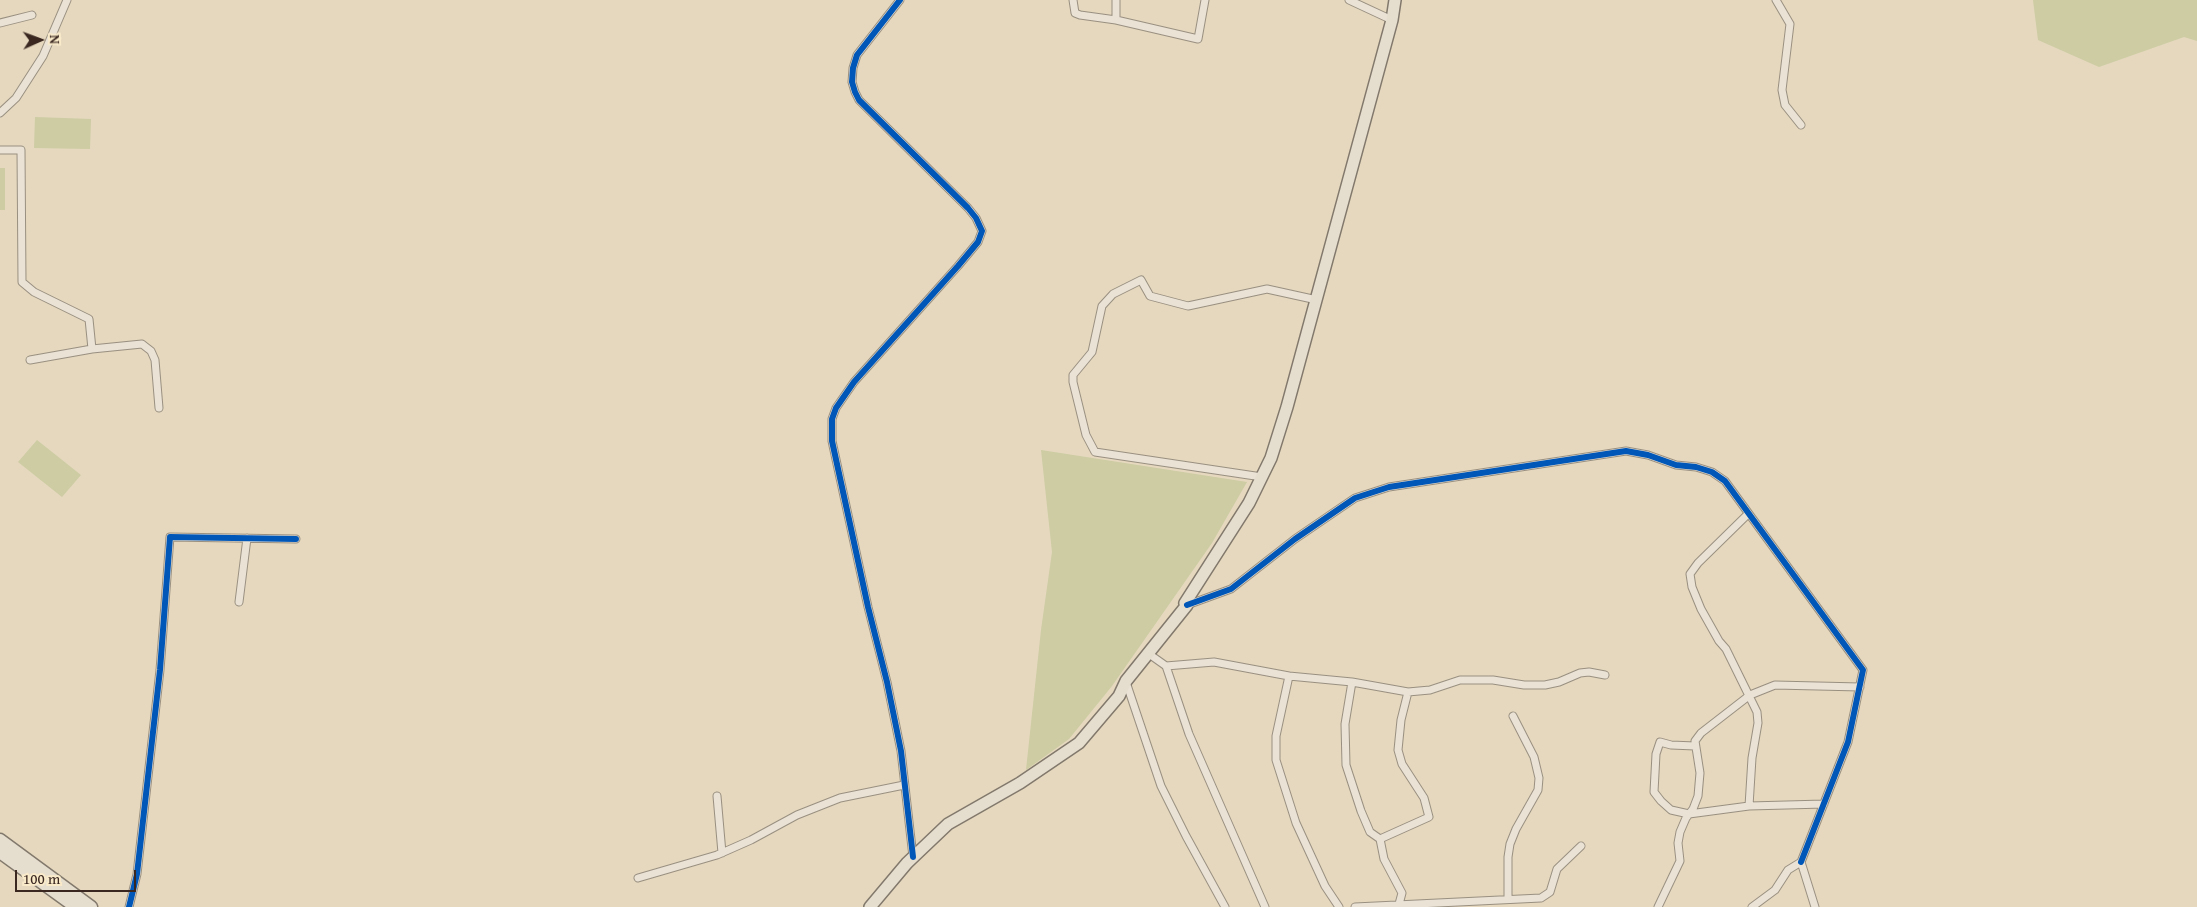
<!DOCTYPE html>
<html>
<head>
<meta charset="utf-8">
<style>
	body { margin:0 }
	#map { position:relative; width:2197px; height:907px; overflow:hidden; background:#e5d8be; font-family:"Gentium Book Plus",serif }
	canvas { display:block }
	.north { position:absolute; left:15px; top:15px; width:50px; height:50px; -webkit-text-stroke:4px #f9eaca; paint-order:stroke; rotate:88deg; font-size:14px; font-weight:700; line-height:20px; text-align:center; color:#392720 }
	.north::after { content:''; display:block; margin:auto; width:18px; height:22px; background:#392720; clip-path:polygon(50% 0,100% 100%,50% 72%,0 100%) }
	.scale { position:absolute; left:15px; top:870px; width:121px; height:22px; box-sizing:border-box; border:2px solid #392720; border-top:0; padding-left:6px; font-size:15px; line-height:18px; white-space:nowrap; color:#392720; -webkit-text-stroke:4px #f9eaca; paint-order:stroke }
</style>
</head>
<body>
<div id="map">
<canvas width="2197" height="907"></canvas>
<div class="north">N</div>
<div class="scale">100 m</div>
</div>
<script>
const ctx = document.querySelector('canvas').getContext('2d');
ctx.lineJoin = 'round';
function fill(path, color) {
  ctx.fillStyle = color;
  ctx.fill(path, 'evenodd');
}
function poly(rows) {
  const path = new Path2D();
  for (const r of rows) {
    path.moveTo(r[0], r[1]);
    for (let i = 2; i < r.length; i += 2) path.lineTo(r[i], r[i + 1]);
  }
  return path;
}
function strokePath(path, color, width, dash) {
  ctx.strokeStyle = color;
  ctx.lineWidth = width;
  ctx.lineCap = dash ? 'butt' : 'round';
  ctx.setLineDash(dash || []);
  ctx.stroke(path);
}
fill(poly([
	[2033,0,2197,0,2197,41,2184,37,2099,67,2038,40],
	[35,117,91,119,90,149,34,148],
	[0,168,5,168,5,210,0,210],
	[37,440,81,475,62,497,18,462],
	[1041,450,1247,482,1212,543,1112,686,1069,739,1026,770,1041,630,1052,552]
]), '#cdcca3');
const street = poly([
	[900,0,857,55,853,68,852,82,855,92,859,100,968,208,976,218,982,231,978,242,958,266,854,382,836,408,832,419,832,441,868,607,887,682,901,751,913,857],
	[1073,0,1075,13,1080,15,1116,20,1198,39,1205,0],
	[1116,0,1116,20],
	[1349,0,1392,20],
	[1776,0,1790,24,1782,90,1785,105,1801,125],
	[0,23,32,15],
	[0,113,16,98,43,56,67,0],
	[0,150,21,150,22,282,34,292,89,319,92,349],
	[30,360,92,349,142,344,151,351,155,360,159,408],
	[1262,477,1095,452,1086,435,1073,382,1073,375,1092,352,1102,306,1113,294,1141,280,1150,296,1188,306,1267,289,1317,300],
	[1748,514,1698,563,1690,574,1692,587,1701,609,1719,641,1726,649,1757,712,1758,723,1752,758,1749,806],
	[239,602,247,538],
	[1187,605,1231,589,1295,539,1355,498,1389,487,1626,451,1648,455,1676,465,1696,467,1712,472,1725,481,1863,670,1848,742,1801,862],
	[1149,654,1166,666,1189,734,1265,907],
	[1166,666,1214,662,1289,676,1276,736,1276,760,1296,823,1325,886,1339,907],
	[1289,676,1352,682,1408,692,1401,720,1398,750,1402,764,1424,798,1429,817,1380,839],
	[1126,682,1161,786,1186,836,1225,907],
	[1352,682,1345,724,1346,765,1361,811,1370,832,1380,839,1384,859,1402,893,1399,904],
	[1408,692,1430,690,1460,680,1493,680,1524,685,1545,685,1559,682,1580,673,1589,672,1605,675],
	[1695,746,1671,745,1660,742,1656,754,1654,792,1661,801,1671,810,1689,814,1749,806,1824,804],
	[717,796,722,853],
	[638,878,717,855,751,840,797,815,840,798,904,785],
	[1508,899,1508,857,1510,844,1516,829,1538,790,1539,778,1534,757,1513,716],
	[129,907,137,874,160,670,170,537,296,539],
	[1355,907,1541,898,1550,892,1557,869,1581,846],
	[1658,907,1680,861,1678,843,1680,832,1686,818,1693,809,1698,796,1700,773,1695,741,1701,733,1750,695,1775,685,1860,687],
	[1752,907,1775,890,1788,870,1801,862,1815,907]
]);
const primary = poly([
	[870,907,907,863,948,824,1020,783,1079,743,1119,696,1126,681,1187,605,1185,603,1249,503,1271,458,1287,407,1392,20,1395,0]
]);
const highway = poly([
	[0,840,91,907],
	[0,852,76,907]
]);
strokePath(street, '#9a9081', 9);
strokePath(primary, '#82796c', 14);
strokePath(highway, '#82796c', 15);
strokePath(street, '#e9e2d5', 7);
strokePath(primary, '#e5ddce', 11);
strokePath(highway, '#e5ddce', 12);
strokePath(poly([
	[900,0,857,55,853,68,852,82,855,92,859,100,968,208,976,218,982,231,978,242,958,266,854,382,836,408,832,419,832,441,868,607,887,682,901,751,913,857],
	[1187,605,1231,589,1295,539,1355,498,1389,487,1626,451,1648,455,1676,465,1696,467,1712,472,1725,481,1863,670,1848,742,1801,862],
	[129,907,137,874,160,670,170,537,296,539]
]), '#0057b8', 6);
</script>
</body>
</html>
